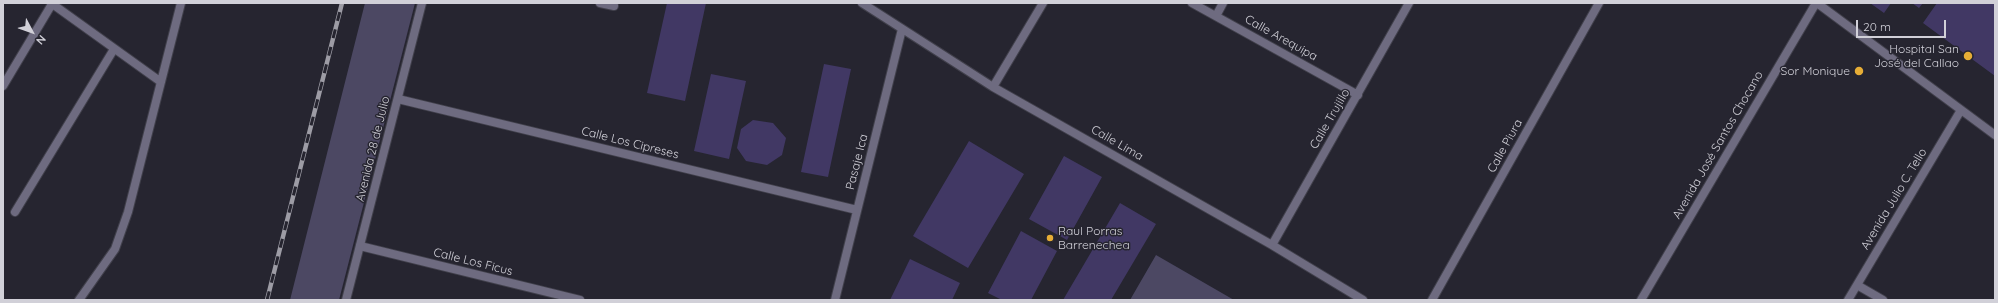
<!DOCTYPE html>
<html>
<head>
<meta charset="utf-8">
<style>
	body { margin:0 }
	#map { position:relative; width:1998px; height:303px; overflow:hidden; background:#262530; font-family:Quicksand,sans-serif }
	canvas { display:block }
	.frame { position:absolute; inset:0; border:4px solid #d1d0d8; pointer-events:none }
	.north { position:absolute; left:12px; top:12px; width:40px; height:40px; -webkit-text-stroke:3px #262530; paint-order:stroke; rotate:131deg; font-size:11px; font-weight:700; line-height:16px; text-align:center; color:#d1d0d8 }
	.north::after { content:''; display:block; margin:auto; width:14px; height:18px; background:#d1d0d8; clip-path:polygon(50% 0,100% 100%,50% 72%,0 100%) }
	.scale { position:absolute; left:1856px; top:20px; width:90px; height:18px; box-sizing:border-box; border:2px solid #d1d0d8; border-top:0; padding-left:5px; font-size:12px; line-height:14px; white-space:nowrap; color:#d1d0d8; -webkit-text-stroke:3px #262530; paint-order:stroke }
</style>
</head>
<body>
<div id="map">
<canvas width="1998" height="303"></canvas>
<div class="frame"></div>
<div class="north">N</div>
<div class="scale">20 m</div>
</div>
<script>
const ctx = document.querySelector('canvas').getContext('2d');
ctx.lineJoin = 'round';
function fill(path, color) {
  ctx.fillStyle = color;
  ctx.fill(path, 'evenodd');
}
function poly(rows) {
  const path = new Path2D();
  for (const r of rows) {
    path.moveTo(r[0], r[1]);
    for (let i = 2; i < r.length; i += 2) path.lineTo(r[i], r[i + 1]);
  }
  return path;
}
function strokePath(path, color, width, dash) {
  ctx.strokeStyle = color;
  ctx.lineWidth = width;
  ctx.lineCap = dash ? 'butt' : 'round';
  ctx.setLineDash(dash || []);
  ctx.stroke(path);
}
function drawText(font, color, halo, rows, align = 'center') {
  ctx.font = font + ' Quicksand,sans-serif';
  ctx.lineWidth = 3;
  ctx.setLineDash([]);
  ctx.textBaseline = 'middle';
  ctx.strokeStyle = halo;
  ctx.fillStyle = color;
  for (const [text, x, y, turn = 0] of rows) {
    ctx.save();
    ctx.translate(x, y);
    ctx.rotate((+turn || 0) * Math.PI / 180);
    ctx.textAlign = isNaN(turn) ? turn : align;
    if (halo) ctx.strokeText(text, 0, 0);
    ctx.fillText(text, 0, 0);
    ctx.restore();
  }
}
fill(poly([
	[365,3,415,3,339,300,290,300],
	[1156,255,1234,300,1130,300]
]), '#4c4863');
fill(poly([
	[667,3,706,3,685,101,647,93],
	[1870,3,1891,3,1884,13],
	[1912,3,1923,3,1919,8],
	[1937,3,1995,3,1995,76,1923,23],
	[824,64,851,69,828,177,801,172],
	[711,74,746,81,729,159,694,151],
	[753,120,773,123,786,138,782,155,767,165,746,161,737,148,741,129],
	[969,141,1024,174,968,268,913,236],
	[1064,156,1102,177,1067,240,1029,219],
	[1120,203,1156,224,1111,300,1063,300],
	[1021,231,1057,251,1031,300,1002,300,988,293],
	[910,259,960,283,952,300,890,300]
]), '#413864');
const service = poly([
	[51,3,161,82],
	[3,86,52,4],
	[15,212,114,49],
	[79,300,115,249,128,212,181,3]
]);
const minor = poly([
	[600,3,614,6],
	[862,3,993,87,1272,245,1363,300],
	[1192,3,1358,95],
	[1817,3,1995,135],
	[1216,16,1223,3],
	[993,87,1043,3],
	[398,99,857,210],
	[1272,245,1409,3],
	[360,246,580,300],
	[1857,285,1883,300],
	[835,300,902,29],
	[1432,300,1599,3],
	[1641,300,1816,3],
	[1848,300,1961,110]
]);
const tertiary = poly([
	[346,300,422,3]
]);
strokePath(service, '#41404b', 10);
strokePath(minor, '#41404b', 10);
strokePath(tertiary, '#41404b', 10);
strokePath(service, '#6e6b80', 8);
strokePath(minor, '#6e6b80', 8);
strokePath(tertiary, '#6e6b80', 8);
const rail = poly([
	[267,300,342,3]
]);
strokePath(rail, '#9d9ca5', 4.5);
strokePath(rail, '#262530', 3, [9]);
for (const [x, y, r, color] of [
	[1968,56,5,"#e6ad36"],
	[1859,71,5,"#e6ad36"],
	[1050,238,4,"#e6ad36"]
]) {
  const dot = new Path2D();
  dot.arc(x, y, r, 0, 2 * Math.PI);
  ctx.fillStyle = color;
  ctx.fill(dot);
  strokePath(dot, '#262530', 1.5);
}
drawText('12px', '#d1d0d8', '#262530', [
	["Calle Arequipa",1281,38,29],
	["Calle Trujillo",1330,119,-60],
	["Calle Los Cipreses",630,143,14],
	["Calle Lima",1117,143,30],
	["Avenida José Santos Chocano",1718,145,-60],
	["Calle Piura",1505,146,-61],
	["Avenida 28 de Julio",373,149,-76],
	["Pasaje Ica",857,162,-76],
	["Avenida Julio C. Tello",1894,199,-59],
	["Calle Los Ficus",473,262,14]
]);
drawText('12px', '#d1d0d8', '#262530', [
	["Hospital San",1959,49],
	["José del Callao",1959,63],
	["Sor Monique",1850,71],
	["Raul Porras",1058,231,"left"],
	["Barrenechea",1058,245,"left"]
], 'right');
</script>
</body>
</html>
